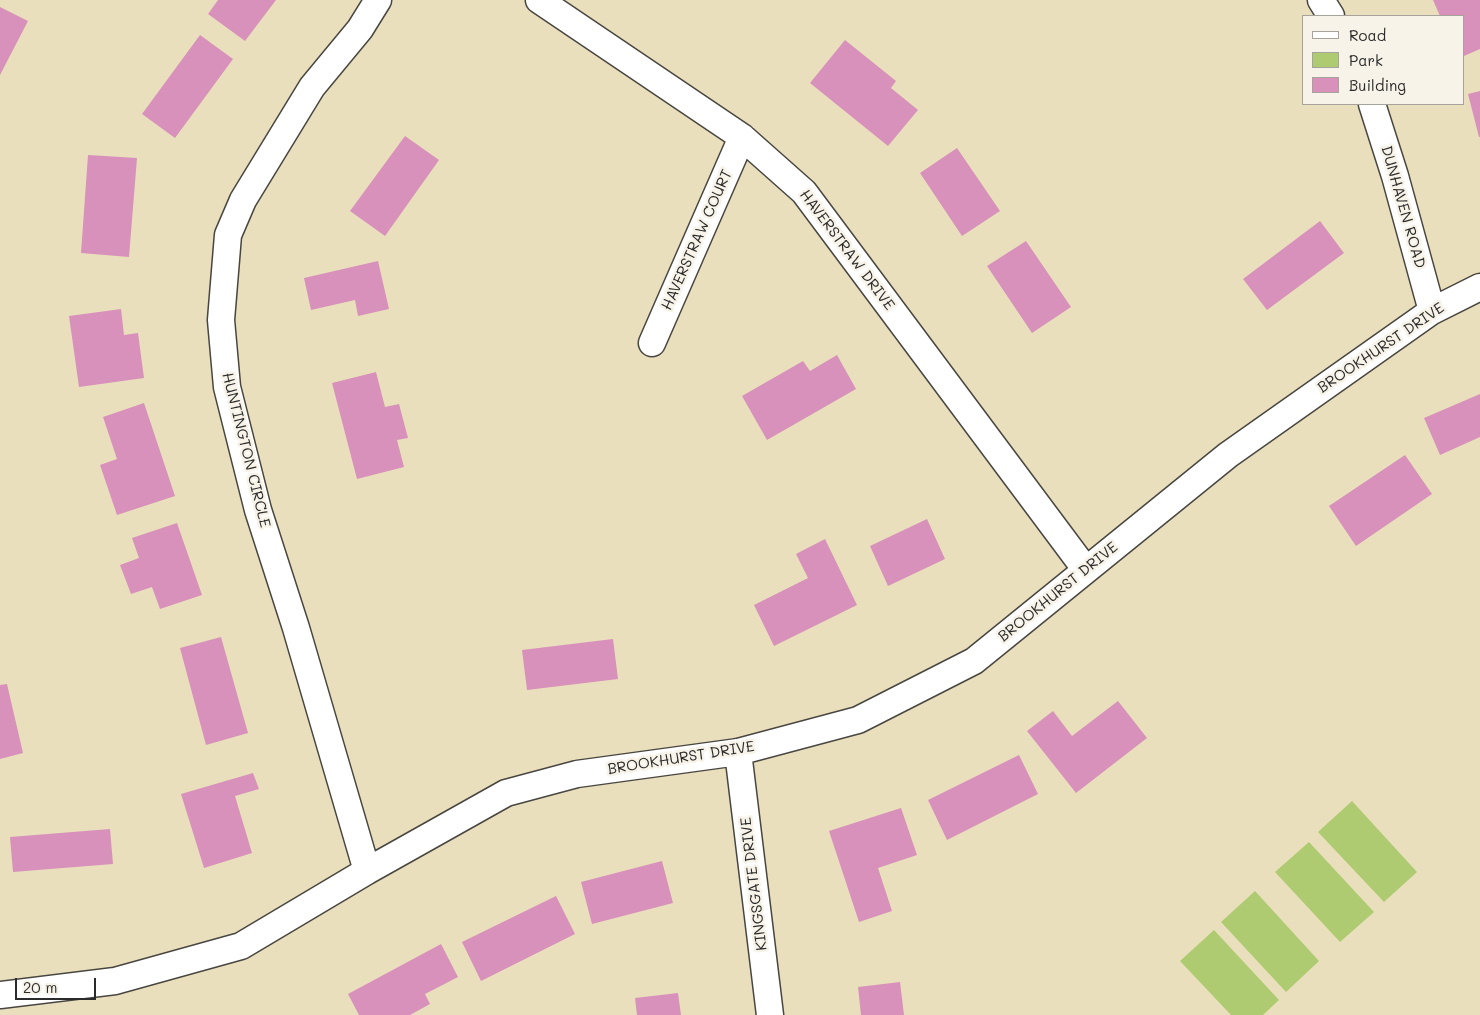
<!DOCTYPE html>
<html>
<head>
<meta charset="utf-8">
<style>
	body { margin:0 }
	#map { position:relative; width:1480px; height:1015px; overflow:hidden; background:#eadfbc; font-family:Mali,sans-serif }
	canvas { display:block }
	.legend { position:absolute; left:1302px; top:15px; width:162px; height:90px; box-sizing:border-box; background:#f7f3e8; border:1px solid #a5a39c; margin:0; padding:6px 9px; list-style:none; font-size:15px; color:#2b2b2b }
	.legend li { display:flex; align-items:center; gap:10px; height:25px }
	.legend b { width:25px; border:1px solid #a5a39c }
	.scale { position:absolute; left:15px; top:978px; width:81px; height:22px; box-sizing:border-box; border:2px solid #2b2b2b; border-top:0; padding-left:6px; font-size:15px; line-height:18px; white-space:nowrap; color:#2b2b2b; -webkit-text-stroke:4px #f7f3e8; paint-order:stroke }
</style>
</head>
<body>
<div id="map">
<canvas width="1480" height="1015"></canvas>
<ul class="legend">
<li><b style="height:6px;background:#fff"></b>Road</li>
<li><b style="height:14px;background:#aecb71"></b>Park</li>
<li><b style="height:14px;background:#d791bb"></b>Building</li>
</ul>
<div class="scale">20 m</div>
</div>
<script>
const ctx = document.querySelector('canvas').getContext('2d');
ctx.lineJoin = 'round';
function fill(path, color) {
  ctx.fillStyle = color;
  ctx.fill(path, 'evenodd');
}
function poly(rows) {
  const path = new Path2D();
  for (const r of rows) {
    path.moveTo(r[0], r[1]);
    for (let i = 2; i < r.length; i += 2) path.lineTo(r[i], r[i + 1]);
  }
  return path;
}
function strokePath(path, color, width, dash) {
  ctx.strokeStyle = color;
  ctx.lineWidth = width;
  ctx.lineCap = dash ? 'butt' : 'round';
  ctx.setLineDash(dash || []);
  ctx.stroke(path);
}
function drawText(font, color, halo, rows, align = 'center') {
  ctx.font = font + ' Mali,sans-serif';
  ctx.lineWidth = 5;
  ctx.setLineDash([]);
  ctx.textBaseline = 'middle';
  ctx.strokeStyle = halo;
  ctx.fillStyle = color;
  for (const [text, x, y, turn = 0] of rows) {
    ctx.save();
    ctx.translate(x, y);
    ctx.rotate((+turn || 0) * Math.PI / 180);
    ctx.textAlign = isNaN(turn) ? turn : align;
    if (halo) ctx.strokeText(text, 0, 0);
    ctx.fillText(text, 0, 0);
    ctx.restore();
  }
}
fill(poly([
	[1352,801,1417,872,1384,902,1318,832],
	[1309,842,1374,912,1340,942,1275,872],
	[1255,891,1319,961,1286,992,1221,922],
	[1214,930,1279,1000,1263,1015,1231,1015,1180,961]
]), '#aecb71');
fill(poly([
	[218,0,276,0,245,41,208,14],
	[1433,0,1480,0,1480,49,1464,56,1464,16,1440,16],
	[0,7,28,21,0,75],
	[200,35,233,59,175,138,142,114],
	[845,40,896,81,891,88,918,110,888,146,810,83],
	[1480,91,1480,137,1479,137,1468,94],
	[405,136,439,160,385,236,350,211],
	[957,148,1000,211,962,236,920,173],
	[88,155,137,158,129,257,81,253],
	[1320,221,1344,253,1267,310,1243,279],
	[1026,241,1071,307,1032,333,987,266],
	[378,261,389,309,358,316,355,300,311,310,304,278],
	[121,309,124,335,138,333,144,378,79,387,69,316],
	[837,355,856,389,767,440,742,396,803,361,810,371],
	[376,372,385,407,399,404,408,438,397,440,404,467,357,479,332,383],
	[1480,394,1480,437,1440,455,1424,418],
	[144,403,175,496,117,515,100,465,117,459,103,417],
	[1405,455,1432,494,1356,546,1329,506],
	[927,519,945,559,888,586,870,546],
	[177,523,202,595,160,609,152,587,131,594,120,565,139,558,132,538],
	[825,539,857,605,774,646,754,605,808,578,796,554],
	[221,637,248,733,206,745,180,648],
	[613,639,618,679,527,690,522,650],
	[7,684,23,753,0,759,0,685],
	[1118,701,1147,738,1076,793,1027,731,1053,711,1072,736],
	[1019,755,1038,794,947,840,928,800],
	[253,773,259,789,235,796,252,853,204,868,181,794],
	[901,808,917,855,878,868,892,911,859,922,829,831],
	[110,829,113,864,13,872,10,837],
	[662,861,673,903,592,924,581,882],
	[556,896,575,934,481,981,462,942],
	[441,944,458,977,425,994,430,1004,410,1015,359,1015,348,994],
	[900,982,904,1015,861,1015,858,987],
	[678,993,681,1015,637,1015,635,998]
]), '#d791bb');
const street = poly([
	[539,0,742,137,804,192,1086,570],
	[1321,0,1331,16],
	[1372,104,1395,176,1432,311],
	[652,343,742,137],
	[738,752,770,1015],
	[367,871,296,628,258,510,227,387,221,320,228,235,243,200,312,87,360,29,378,0],
	[0,995,115,981,241,946,367,871,506,793,577,774,738,752,858,720,974,661,1228,455,1432,311,1480,287]
]);
strokePath(street, '#484641', 29);
strokePath(street, '#fff', 26);
drawText('15px', '#2b2b2b', '#f7f3e8', [
	["DUNHAVEN ROAD",1403,207,74],
	["HAVERSTRAW COURT",697,240,-66],
	["HAVERSTRAW DRIVE",847,250,53],
	["BROOKHURST DRIVE",1381,348,-34],
	["HUNTINGTON CIRCLE",246,450,76],
	["BROOKHURST DRIVE",1058,592,-39],
	["BROOKHURST DRIVE",681,758,-9],
	["KINGSGATE DRIVE",754,884,-97]
]);
</script>
</body>
</html>
